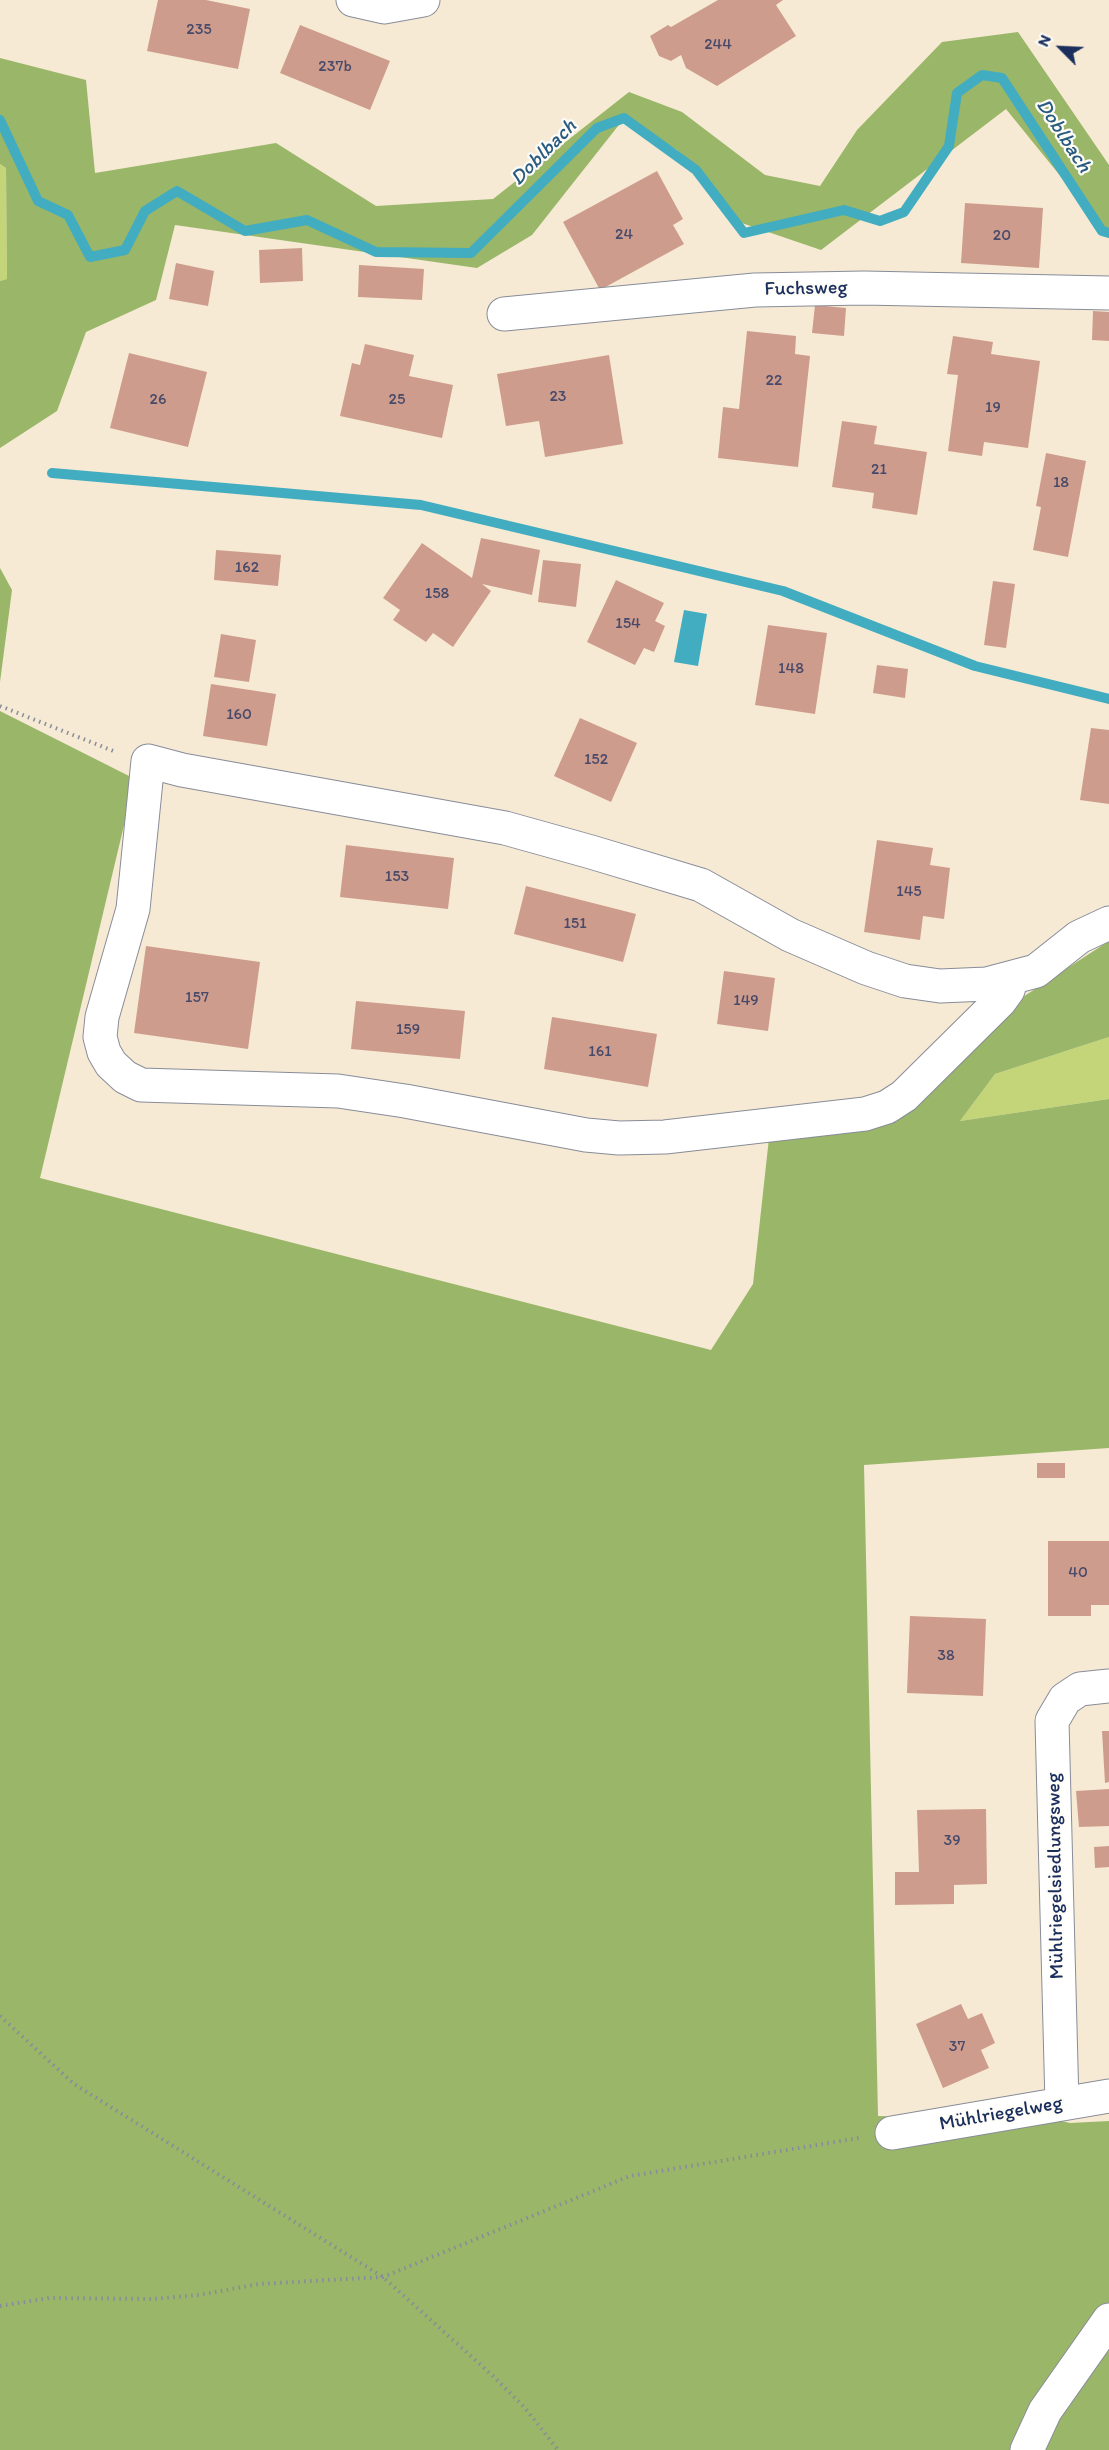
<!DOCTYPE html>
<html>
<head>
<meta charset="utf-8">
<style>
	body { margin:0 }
	#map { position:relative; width:1109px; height:2450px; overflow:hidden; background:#f6ead4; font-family:Itim,sans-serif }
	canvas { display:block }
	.north { position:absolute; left:1031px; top:18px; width:60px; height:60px; -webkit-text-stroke:4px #fdfcf7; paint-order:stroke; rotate:294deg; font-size:16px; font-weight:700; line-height:24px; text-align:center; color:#1b2f5e }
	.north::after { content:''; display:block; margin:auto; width:21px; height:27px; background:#1b2f5e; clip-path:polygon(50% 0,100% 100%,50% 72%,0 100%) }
</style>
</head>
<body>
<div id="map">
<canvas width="1109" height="2450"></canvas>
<div class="north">N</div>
</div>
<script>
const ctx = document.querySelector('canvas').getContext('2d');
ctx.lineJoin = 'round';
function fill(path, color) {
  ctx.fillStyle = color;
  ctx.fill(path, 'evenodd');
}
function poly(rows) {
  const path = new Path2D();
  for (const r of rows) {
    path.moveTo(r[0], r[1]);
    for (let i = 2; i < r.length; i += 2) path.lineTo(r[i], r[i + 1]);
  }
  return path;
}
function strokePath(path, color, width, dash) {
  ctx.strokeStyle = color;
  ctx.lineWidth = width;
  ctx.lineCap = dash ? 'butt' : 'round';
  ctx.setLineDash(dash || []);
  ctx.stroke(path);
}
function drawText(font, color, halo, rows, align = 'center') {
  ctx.font = font + ' Itim,sans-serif';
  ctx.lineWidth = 4.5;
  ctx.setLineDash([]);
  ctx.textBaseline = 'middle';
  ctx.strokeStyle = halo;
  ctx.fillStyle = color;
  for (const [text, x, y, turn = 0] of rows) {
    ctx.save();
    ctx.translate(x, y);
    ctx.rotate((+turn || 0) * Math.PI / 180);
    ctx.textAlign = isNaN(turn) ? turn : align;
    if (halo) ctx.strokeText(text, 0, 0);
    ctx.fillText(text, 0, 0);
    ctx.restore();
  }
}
fill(poly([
	[0,164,6,168,7,279,0,281],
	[1109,1037,1109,1099,960,1121,995,1074]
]), '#c3d578');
fill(poly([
	[1018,32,1109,165,1109,236,1006,109,821,250,727,218,677,150,622,121,532,235,477,268,175,225,156,300,86,332,57,411,0,448,0,281,7,279,6,168,0,164,0,58,86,80,95,173,276,143,376,206,493,199,629,92,682,112,765,175,820,186,857,130,942,42],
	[0,568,12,590,0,682],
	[0,711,135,779,40,1178,711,1350,753,1284,769,1138,871,1121,1009,1006,1109,941,1109,1037,995,1074,960,1121,1109,1099,1109,1448,864,1465,878,2116,1057,2120,1070,2123,1109,2121,1109,2450,0,2450]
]), '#9ab668');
fill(poly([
	[684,610,707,614,698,666,674,662]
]), '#42adc1');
strokePath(poly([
	[0,120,38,201,68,215,90,257,125,250,145,211,177,191,245,231,307,220,376,252,471,253,597,128,624,118,696,170,744,233,844,210,880,221,904,212,949,146,957,93,982,75,1002,78,1102,231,1109,233],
	[52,473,421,505,783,591,975,666,1109,699]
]), '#42adc1', 10);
fill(poly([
	[158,0,206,0,250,9,238,69,147,51],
	[718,0,783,0,776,5,796,36,717,86,686,68,681,55,671,61,659,56,650,36,668,25,671,27],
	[300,25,390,61,370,110,280,73],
	[657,171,683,219,673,225,684,244,600,290,563,222],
	[965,203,1043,208,1039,268,961,263],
	[302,248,303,281,260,283,259,250],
	[176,263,214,271,208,306,169,299],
	[359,265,424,269,422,300,358,297],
	[815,305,846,308,844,336,812,333],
	[1093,311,1109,312,1109,341,1092,340],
	[747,331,796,336,795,354,810,356,798,467,718,458,723,407,739,409],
	[953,336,993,342,991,354,1040,361,1028,448,984,442,982,456,948,451,958,375,947,374],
	[365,344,414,355,409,376,453,385,442,438,340,416,352,363,360,365],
	[129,353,207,372,188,447,110,428],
	[609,355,623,444,545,457,539,421,506,426,497,374],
	[842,421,877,426,874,444,927,452,917,515,872,508,874,493,832,487],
	[1046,453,1086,461,1068,557,1033,550,1041,507,1036,506],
	[481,538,540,550,532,595,482,584,491,591,453,647,433,633,426,642,393,620,400,610,383,598,422,543,472,578],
	[216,550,281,555,278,586,214,580],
	[543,560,581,564,576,607,538,602],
	[616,580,664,603,655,621,665,626,654,652,644,648,635,665,587,642],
	[993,581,1015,584,1006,648,984,645],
	[768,625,827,633,815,714,755,705],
	[221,634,256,640,249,682,214,677],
	[877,665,908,669,905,698,873,693],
	[211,684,276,694,267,746,203,736],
	[580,718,637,743,611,802,554,776],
	[1091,728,1109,730,1109,804,1080,800],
	[877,840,933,848,930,865,950,868,944,919,923,916,920,940,864,932],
	[346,845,454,858,448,909,340,897],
	[526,886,636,914,623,962,514,934],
	[146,946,260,962,248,1049,134,1033],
	[724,971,775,978,768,1031,717,1024],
	[356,1001,465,1011,460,1059,351,1049],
	[552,1017,657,1034,648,1087,544,1069],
	[1037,1463,1065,1463,1065,1478,1037,1478],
	[1048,1541,1109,1541,1109,1605,1091,1605,1091,1616,1048,1616],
	[910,1616,986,1619,983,1696,907,1693],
	[1102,1731,1109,1731,1109,1782,1105,1783],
	[1109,1789,1109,1826,1079,1827,1076,1791],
	[986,1809,987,1884,954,1885,954,1904,895,1905,895,1872,919,1872,917,1810],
	[1109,1846,1109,1867,1095,1868,1094,1847],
	[961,2004,968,2019,982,2013,995,2043,981,2050,989,2068,943,2088,916,2024]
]), '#ce9c8c');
const minor = poly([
	[353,0,384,7,423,0],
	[504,314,755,290,864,288,1109,293],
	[1012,978,1008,990,1000,1001,904,1096,887,1107,865,1114,665,1137,619,1138,586,1135,405,1101,338,1091,141,1085,125,1077,111,1064,104,1052,100,1037,102,1017,133,909,148,761,182,770,505,828,591,852,701,885,790,935,866,968,905,981,940,986,987,984,1036,971,1079,937,1109,923],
	[1062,2104,1052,1721,1065,1699,1080,1689,1109,1686],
	[892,2133,1109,2096],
	[1027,2450,1045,2411,1109,2320]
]);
strokePath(minor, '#888c99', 35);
strokePath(poly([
	[0,706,116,752],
	[0,2016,74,2084,383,2277,493,2376,525,2408,558,2450],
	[0,2306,49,2298,151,2299,199,2295,259,2284,383,2277,630,2176,859,2138]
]), '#888c99', 4, [1.5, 4.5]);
strokePath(minor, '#fff', 33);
drawText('16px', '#484a6a', null, [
	["235",199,30],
	["244",718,45],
	["237b",335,67],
	["24",624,235],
	["20",1002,236],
	["22",774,381],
	["23",558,397],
	["26",158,400],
	["25",397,400],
	["19",993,408],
	["21",879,470],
	["18",1061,483],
	["162",247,568],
	["158",437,594],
	["154",628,624],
	["148",791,669],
	["160",239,715],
	["152",596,760],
	["153",397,877],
	["145",909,892],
	["151",575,924],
	["157",197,998],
	["149",746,1001],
	["159",408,1030],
	["161",600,1052],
	["40",1078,1573],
	["38",946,1656],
	["39",952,1841],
	["37",957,2047]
]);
drawText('20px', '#1b2f5e', '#fdfcf7', [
	["Fuchsweg",806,289,-1],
	["Mühlriegelsiedlungsweg",1056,1876,-91],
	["Mühlriegelweg",1001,2114,-10]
]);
drawText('italic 21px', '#295b81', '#fdfcf7', [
	["Doblbach",1063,136,57],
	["Doblbach",544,153,-45]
]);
</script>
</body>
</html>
